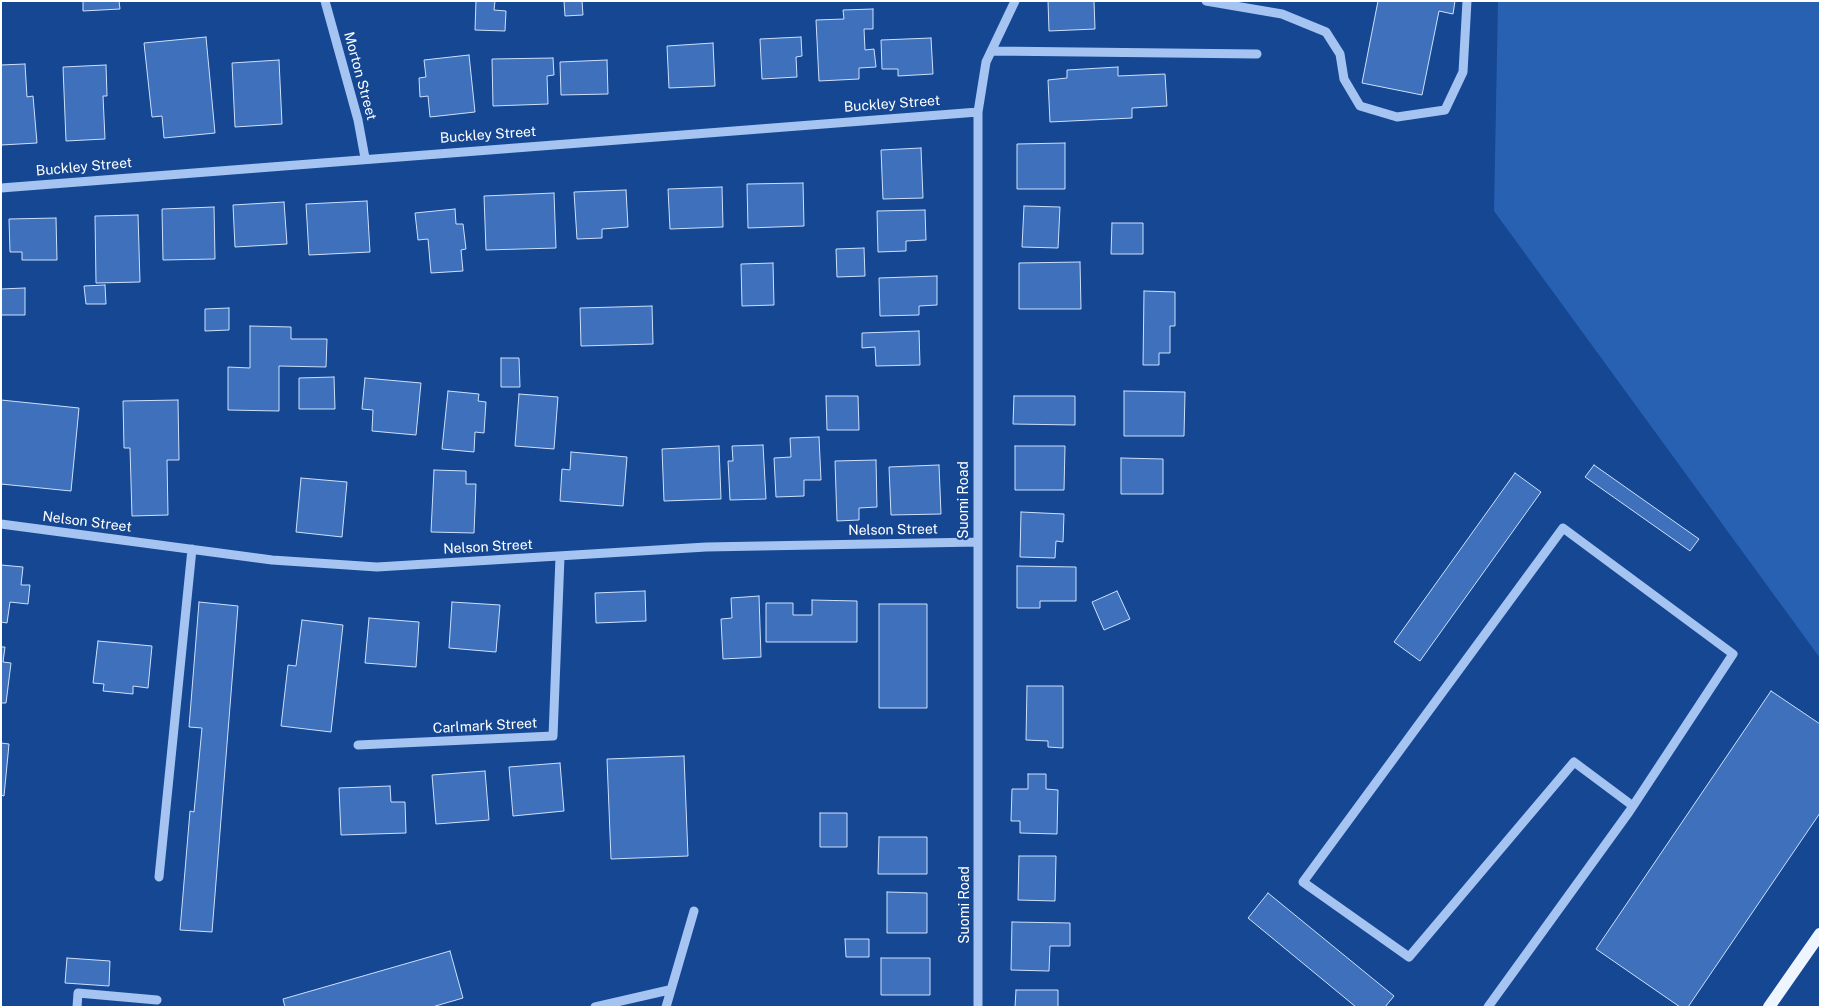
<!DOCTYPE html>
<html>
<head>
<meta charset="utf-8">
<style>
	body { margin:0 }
	#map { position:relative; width:1821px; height:1008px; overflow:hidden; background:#164793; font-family:"Public Sans",sans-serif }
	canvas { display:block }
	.frame { position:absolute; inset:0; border:2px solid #fff; pointer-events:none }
</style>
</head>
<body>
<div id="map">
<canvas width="1821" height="1008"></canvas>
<div class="frame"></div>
</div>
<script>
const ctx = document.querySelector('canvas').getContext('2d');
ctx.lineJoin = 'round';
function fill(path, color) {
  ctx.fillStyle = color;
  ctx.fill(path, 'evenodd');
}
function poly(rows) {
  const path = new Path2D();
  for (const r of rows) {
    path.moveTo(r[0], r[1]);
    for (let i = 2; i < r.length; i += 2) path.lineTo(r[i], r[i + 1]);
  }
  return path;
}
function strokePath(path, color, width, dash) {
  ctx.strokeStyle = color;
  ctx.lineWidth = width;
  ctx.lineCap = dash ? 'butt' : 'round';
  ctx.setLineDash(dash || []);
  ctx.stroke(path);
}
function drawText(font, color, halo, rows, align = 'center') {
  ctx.font = font + ' "Public Sans",sans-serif';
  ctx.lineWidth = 4.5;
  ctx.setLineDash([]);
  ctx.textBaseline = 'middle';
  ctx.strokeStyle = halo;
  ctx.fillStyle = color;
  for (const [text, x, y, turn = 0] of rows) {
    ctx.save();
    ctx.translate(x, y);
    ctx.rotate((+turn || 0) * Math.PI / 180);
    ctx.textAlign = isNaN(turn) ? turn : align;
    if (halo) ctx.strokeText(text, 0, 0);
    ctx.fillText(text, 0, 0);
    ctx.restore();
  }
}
fill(poly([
	[1498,1,1820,1,1820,658,1494,211]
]), '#2860b2');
const building = poly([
	[83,1,119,1,120,9,83,11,83,1],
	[476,1,495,1,494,10,506,11,505,31,475,30,476,1],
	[564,1,582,1,583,15,565,16,564,1],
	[1048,1,1094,1,1095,29,1049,31,1048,1],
	[1378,1,1455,1,1453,14,1439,11,1422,95,1362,83,1378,1],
	[873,9,873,29,864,29,865,50,874,49,876,67,859,68,859,79,819,81,816,20,844,19,843,10,873,9],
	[206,37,215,133,164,138,162,116,152,117,144,43,206,37],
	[801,37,802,56,796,57,797,77,762,79,760,39,801,37],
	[931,38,933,74,898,76,898,69,882,69,881,40,931,38],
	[713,43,715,86,669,88,667,46,713,43],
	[469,55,475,112,430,117,428,96,420,97,419,78,426,77,424,60,469,55],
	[553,58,554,75,547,76,548,104,493,106,492,59,553,58],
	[279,60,282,124,235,127,232,63,279,60],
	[607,60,608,94,561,95,560,62,607,60],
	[25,64,27,97,33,96,37,143,1,145,1,65,25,64],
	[106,65,107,96,103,96,105,139,66,141,63,67,106,65],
	[1118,67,1118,76,1165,74,1167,106,1132,108,1132,118,1050,122,1048,80,1067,78,1067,70,1118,67],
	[1065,143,1065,189,1017,189,1017,144,1065,143],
	[921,148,923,198,883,199,881,150,921,148],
	[803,183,804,226,748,228,747,184,803,183],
	[722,187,723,227,670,229,668,189,722,187],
	[626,190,628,227,602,229,602,238,577,239,574,192,626,190],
	[554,193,556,248,486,250,484,196,554,193],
	[367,201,370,252,309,255,306,204,367,201],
	[284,202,287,244,235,247,233,205,284,202],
	[1024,206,1060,207,1058,248,1022,247,1024,206],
	[214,207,215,259,163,260,162,209,214,207],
	[455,209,456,224,463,224,466,249,461,250,463,271,431,273,428,239,418,240,415,213,455,209],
	[925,210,926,240,906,241,906,251,878,252,877,211,925,210],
	[138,215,140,282,96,283,95,216,138,215],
	[56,218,57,260,22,260,22,252,10,252,9,219,56,218],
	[1112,223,1143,223,1143,254,1111,254,1112,223],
	[864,248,865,276,837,277,836,249,864,248],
	[1080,262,1081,309,1019,309,1019,263,1080,262],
	[773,263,774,305,742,306,741,264,773,263],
	[937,276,937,305,919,306,919,315,880,316,879,278,937,276],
	[105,285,106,304,86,304,84,286,105,285],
	[25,288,25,315,1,315,1,289,25,288],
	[1144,291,1175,292,1175,326,1170,326,1170,353,1159,353,1159,365,1143,365,1144,291],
	[652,306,653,344,581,346,580,308,652,306],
	[229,308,229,330,205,331,205,309,229,308],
	[250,326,291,327,291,339,327,339,326,367,279,366,279,411,228,410,228,367,250,368,250,326],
	[919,331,920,365,876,366,875,347,862,348,862,333,919,331],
	[501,358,519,358,520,387,501,387,501,358],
	[334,377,335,409,299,409,299,378,334,377],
	[365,378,421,383,416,435,372,431,373,410,362,409,365,378],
	[448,391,479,394,478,401,486,402,484,433,475,432,474,452,442,449,448,391],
	[1124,391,1185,392,1184,436,1124,436,1124,391],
	[519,394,558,397,554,449,515,446,519,394],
	[826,396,858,396,859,430,827,430,826,396],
	[1014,396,1075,396,1075,425,1013,424,1014,396],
	[1,400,79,408,71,491,1,484,1,400],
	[178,400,179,460,167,460,168,515,132,516,130,448,124,448,123,401,178,400],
	[819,437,821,480,804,480,804,496,776,497,774,458,791,457,790,438,819,437],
	[763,445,766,499,730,500,728,461,733,461,732,446,763,445],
	[719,446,721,499,664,501,662,449,719,446],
	[1015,446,1065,446,1064,490,1015,490,1015,446],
	[571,452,627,457,623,506,560,501,562,469,570,470,571,452],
	[1121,458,1163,459,1163,494,1121,494,1121,458],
	[876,460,877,507,859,508,859,520,837,521,835,461,876,460],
	[939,465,941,514,891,515,889,467,939,465],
	[1594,465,1699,539,1690,551,1585,477,1594,465],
	[434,470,466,471,466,484,476,484,474,533,431,532,434,470],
	[1515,473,1541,492,1420,661,1394,642,1515,473],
	[301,478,347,482,342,537,296,532,301,478],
	[1021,512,1064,514,1063,542,1056,541,1055,558,1020,557,1021,512],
	[1,565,23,567,21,585,30,585,28,604,10,602,7,623,1,622,1,565],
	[1017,566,1076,567,1076,601,1040,601,1040,608,1017,608,1017,566],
	[645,591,646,621,596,623,595,593,645,591],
	[1117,591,1130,619,1104,630,1092,602,1117,591],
	[759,596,761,657,723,659,721,619,732,618,731,598,759,596],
	[812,600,857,601,857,642,766,642,766,603,793,603,793,615,812,615,812,600],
	[199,602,238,606,212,932,180,930,190,811,194,812,202,728,189,727,199,602],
	[452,602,500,605,496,652,449,648,452,602],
	[879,604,927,604,927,708,879,708,879,604],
	[369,618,419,622,416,667,365,663,369,618],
	[302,620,343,625,331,732,281,726,288,665,296,666,302,620],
	[98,641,152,646,148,688,133,686,133,694,103,691,104,684,93,683,98,641],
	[1,647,5,647,3,662,11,663,6,703,1,703,1,647],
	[1027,686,1063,686,1063,748,1048,747,1048,741,1026,740,1027,686],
	[1771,691,1820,724,1820,813,1688,1007,1680,1007,1596,949,1771,691],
	[1,743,9,744,4,796,1,795,1,743],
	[684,756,688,856,611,859,607,759,684,756],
	[560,763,564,811,513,816,509,767,560,763],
	[485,771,489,820,436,824,432,775,485,771],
	[1028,774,1046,774,1046,789,1058,790,1057,834,1020,833,1020,821,1011,821,1012,789,1028,789,1028,774],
	[390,786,391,802,405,802,406,833,341,835,339,788,390,786],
	[820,813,847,813,847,847,820,847,820,813],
	[879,837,927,837,927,874,878,874,879,837],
	[1019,856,1056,856,1055,901,1018,900,1019,856],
	[887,892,927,893,927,933,887,933,887,892],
	[1268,893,1394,996,1385,1007,1356,1007,1248,918,1268,893],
	[1012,922,1070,923,1070,946,1050,946,1049,971,1011,970,1012,922],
	[845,939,869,939,869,957,846,957,845,939],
	[450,951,463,998,432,1007,285,1007,283,999,450,951],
	[67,958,110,961,109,986,65,983,67,958],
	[881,958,930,958,930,995,881,995,881,958],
	[1016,990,1058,990,1058,1007,1015,1007,1016,990]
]);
fill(building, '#3e70bb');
strokePath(building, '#cde0fc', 1);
strokePath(poly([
	[325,1,358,120,365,158],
	[1206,1,1282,14,1326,32,1340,54,1344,79,1360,106,1397,117,1445,110,1463,72,1467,1],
	[992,51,1257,54],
	[1,188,978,112],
	[1,524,272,560,377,567,706,547,978,542],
	[358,745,553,736,560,557],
	[159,877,192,549],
	[77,1007,78,993,157,1000],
	[595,1007,669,990],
	[666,1007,694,911],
	[978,1007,978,112,986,62,1015,1],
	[1488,1007,1629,812,1633,806,1733,654,1563,528,1303,882,1409,957,1574,762,1633,806]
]), '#a5c4f1', 9);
strokePath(poly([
	[1769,1007,1820,934]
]), '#eff5ff', 12);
drawText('14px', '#fff', '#164793', [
	["Morton Street",360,76,75],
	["Buckley Street",892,104,-4],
	["Buckley Street",488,135,-4],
	["Buckley Street",84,167,-5],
	["Suomi Road",964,500,-90],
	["Nelson Street",87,522,7],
	["Nelson Street",893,530,-1],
	["Nelson Street",488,547,-3],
	["Carlmark Street",485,726,-3],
	["Suomi Road",965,905,-90]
]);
</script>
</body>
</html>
